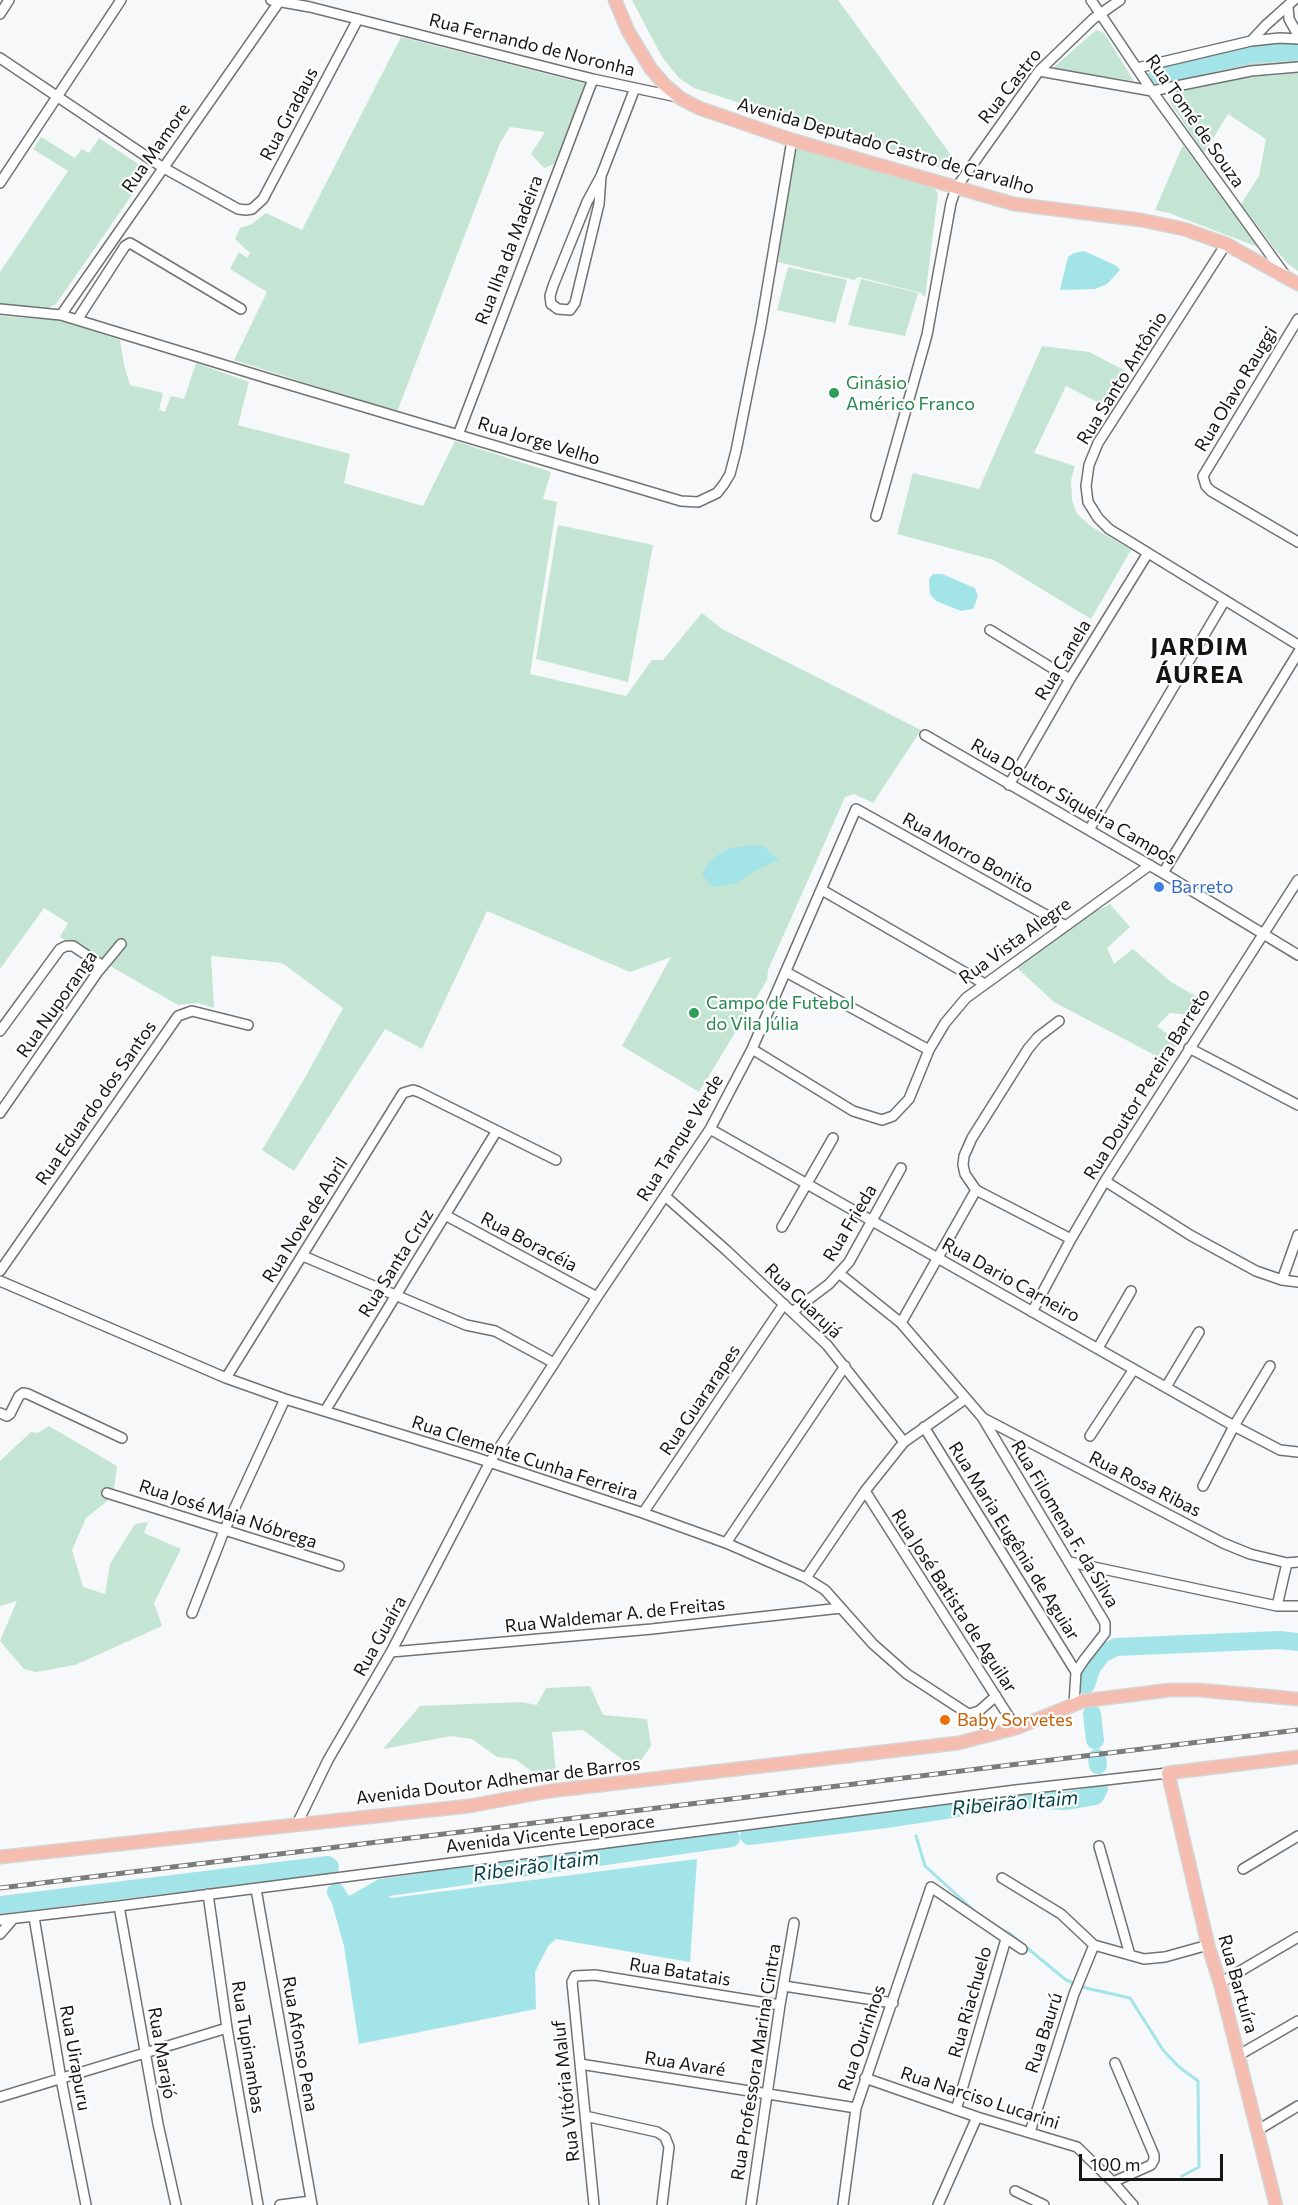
<!DOCTYPE html>
<html>
<head>
<meta charset="utf-8">
<style>
	body { margin:0 }
	#map { position:relative; width:1298px; height:2205px; overflow:hidden; background:#f6f8f9; font-family:Commissioner,sans-serif }
	canvas { display:block }
	.scale { position:absolute; left:1079px; top:2154px; width:144px; height:27px; box-sizing:border-box; border:3px solid #151515; border-top:0; padding-left:8px; font-size:18px; line-height:21px; white-space:nowrap; color:#151515; -webkit-text-stroke:4px #fff; paint-order:stroke }
</style>
</head>
<body>
<div id="map">
<canvas width="1298" height="2205"></canvas>
<div class="scale">100 m</div>
</div>
<script>
const ctx = document.querySelector('canvas').getContext('2d');
ctx.lineJoin = 'round';
function fill(path, color) {
  ctx.fillStyle = color;
  ctx.fill(path, 'evenodd');
}
function poly(rows) {
  const path = new Path2D();
  for (const r of rows) {
    path.moveTo(r[0], r[1]);
    for (let i = 2; i < r.length; i += 2) path.lineTo(r[i], r[i + 1]);
  }
  return path;
}
function strokePath(path, color, width, dash) {
  ctx.strokeStyle = color;
  ctx.lineWidth = width;
  ctx.lineCap = dash ? 'butt' : 'round';
  ctx.setLineDash(dash || []);
  ctx.stroke(path);
}
function drawText(font, color, halo, rows, align = 'center') {
  ctx.font = font + ' Commissioner,sans-serif';
  ctx.lineWidth = 4.5;
  ctx.setLineDash([]);
  ctx.textBaseline = 'middle';
  ctx.strokeStyle = halo;
  ctx.fillStyle = color;
  for (const [text, x, y, turn = 0] of rows) {
    ctx.save();
    ctx.translate(x, y);
    ctx.rotate((+turn || 0) * Math.PI / 180);
    ctx.textAlign = isNaN(turn) ? turn : align;
    if (halo) ctx.strokeText(text, 0, 0);
    ctx.fillText(text, 0, 0);
    ctx.restore();
  }
}
fill(poly([
	[632,0,838,0,956,162,950,171,694,88,679,78,662,57],
	[1096,30,1104,33,1134,81,1055,69,1054,67],
	[401,37,586,84,554,164,544,168,531,154,545,132,510,127,500,143,397,412,234,360,267,292,230,269,239,252,247,258,250,253,235,239,240,228,252,224,266,213,302,230],
	[1280,42,1298,42,1298,63,1237,68,1159,86,1155,85,1148,74,1154,67,1248,46],
	[1298,73,1298,271,1288,264,1275,249,1241,204,1259,176,1266,139,1228,114,1204,153,1171,104,1170,98,1178,92,1244,78],
	[41,137,75,158,82,149,89,153,99,138,140,165,145,176,56,304,45,310,0,305,0,272,68,171,33,149],
	[1183,145,1258,247,1169,213,1155,210],
	[801,147,935,189,938,194,925,297,921,293,859,277,854,280,778,262,792,152],
	[788,267,847,280,835,323,777,310],
	[861,279,918,293,905,336,848,325],
	[0,316,58,320,120,340,124,365,130,385,163,393,159,410,165,412,171,396,184,399,196,363,249,382,238,425,350,454,344,483,423,506,455,441,551,472,543,499,557,502,530,674,626,696,652,660,663,660,702,613,722,629,921,730,873,803,854,794,845,797,768,970,767,980,699,1092,622,1046,671,957,630,972,487,911,422,1049,385,1029,294,1171,262,1150,306,1076,343,1008,282,963,211,956,214,1008,198,1003,178,1005,60,937,68,923,44,908,0,969],
	[1042,346,1089,352,1126,371,1105,406,1066,386,1034,453,1075,466,1071,480,1072,500,1077,514,1092,527,1131,550,1091,619,994,560,897,534,913,473,979,489],
	[558,525,653,545,628,682,536,659],
	[1110,904,1130,927,1107,948,1114,964,1133,949,1171,982,1203,1000,1191,1015,1170,1013,1157,1026,1179,1043,1162,1059,1054,1002,1014,965,1062,929],
	[49,1426,117,1466,114,1490,111,1498,86,1518,72,1550,83,1587,105,1594,110,1564,135,1524,148,1522,144,1533,181,1549,154,1603,162,1626,75,1665,36,1672,24,1669,0,1641,17,1601,0,1606,0,1461,31,1432,38,1433],
	[590,1686,603,1715,647,1719,651,1746,635,1769,583,1730,552,1732,556,1772,541,1778,515,1759,497,1757,472,1739,451,1736,383,1749,420,1706,521,1702,537,1705,546,1688]
]), '#c4e5d3');
fill(poly([
	[1084,251,1115,265,1120,270,1107,284,1095,289,1060,290,1068,257,1074,253],
	[933,574,942,574,975,588,978,596,973,609,961,611,936,601,930,594,929,579],
	[750,845,763,846,779,860,754,871,737,883,717,887,710,885,702,874,713,858,730,848],
	[697,1859,690,1962,556,1939,548,1946,535,1972,536,2009,359,2044,344,1946,331,1900,375,1889,391,1898]
]), '#a3e4e9');
strokePath(poly([
	[916,1836,925,1866,980,1916],
	[1000,1929,1009,1933,1066,1980,1086,1988,1130,1998,1163,2050,1179,2067,1198,2081,1199,2167,1182,2176]
]), '#a3e4e9', 3);
strokePath(poly([
	[1159,75,1251,54,1298,51],
	[1086,1685,1092,1667,1102,1654,1116,1647,1279,1640,1298,1642],
	[1092,1714,1095,1740],
	[1097,1758,1098,1765],
	[749,1836,886,1819,1017,1799,1065,1801,1095,1796,1099,1789],
	[336,1892,351,1918],
	[357,1902,381,1888,731,1838],
	[0,1905,328,1865,330,1867]
]), '#a3e4e9', 18);
const minor = poly([
	[271,0,310,7,593,79,677,97],
	[1091,0,1152,91,1285,275],
	[1288,7,1289,19,1298,35],
	[0,14,9,0],
	[1251,41,1266,25,1294,0],
	[0,58,162,167,238,209,246,210,252,209,263,199,358,19],
	[1137,68,1251,41,1280,38,1298,39],
	[1039,71,1152,91,1251,71,1298,67],
	[601,176,599,204,575,303,570,310,558,309,551,304,550,296,553,286,587,202,601,176,635,88],
	[0,183,121,0],
	[1226,244,1098,443,1089,465,1086,486,1088,502,1098,518,1109,529,1298,645],
	[0,309,61,315,270,379,681,501,698,502,717,493,724,484,730,474,736,451,761,325,792,140],
	[61,315,279,2],
	[1298,319,1203,476,1206,486,1211,491,1298,542],
	[77,320,125,246,130,243,241,309],
	[458,435,593,79],
	[876,516,927,335,951,203,956,188,1039,71,1093,19,1120,0],
	[990,630,1070,679],
	[925,735,1163,873,1298,955],
	[1009,785,1070,679,1148,553],
	[1089,830,1225,600],
	[1163,873,1298,653],
	[822,890,983,983],
	[786,972,929,1050],
	[0,1031,60,949,66,946,73,946,103,966],
	[1189,1048,1298,1105],
	[752,1049,853,1111,882,1120,893,1116,909,1099,929,1050,945,1023,966,998,1150,865],
	[0,1113,97,973,121,944],
	[710,1129,1234,1426,1280,1450,1298,1452],
	[1105,1181,1190,1235,1256,1271,1282,1280,1298,1282],
	[976,1190,965,1174,963,1165,964,1156,972,1138,1028,1049,1038,1037,1059,1021],
	[976,1190,1071,1239],
	[665,1196,726,1250,827,1345,904,1442],
	[445,1215,597,1297],
	[782,1227,833,1138],
	[303,1256,466,1325,495,1331,554,1363],
	[0,1271,178,1016,192,1011,248,1025],
	[840,1274,901,1323,982,1417,1105,1623,1105,1633,1084,1660,1076,1672,1074,1704],
	[1282,1280,1298,1235],
	[0,1281,226,1378,285,1399,474,1457,643,1513,726,1543,806,1578,825,1590,873,1644,907,1674,999,1734],
	[792,1312,829,1284,849,1262,901,1168],
	[1032,1312,1071,1239,1105,1181,1298,880],
	[901,1323,976,1190],
	[1098,1348,1131,1291],
	[226,1378,403,1093,413,1090,419,1092,556,1160],
	[1166,1387,1199,1332],
	[325,1411,496,1132],
	[0,1413,7,1416,10,1414,19,1396,23,1393,28,1394,122,1438],
	[983,1418,1223,1543,1250,1554,1287,1563,1298,1562],
	[924,1427,1076,1672],
	[1090,1436,1134,1369],
	[1203,1486,1234,1426,1270,1366],
	[865,1491,1016,1728],
	[107,1493,339,1566],
	[643,1513,784,1304],
	[726,1543,845,1366],
	[1070,1562,1277,1606,1298,1606],
	[806,1578,865,1491,904,1442,965,1399],
	[1277,1606,1287,1563],
	[192,1613,224,1531,285,1399],
	[391,1652,652,1629,841,1608],
	[969,1714,979,1711,996,1696],
	[297,1824,328,1760,391,1652,490,1462,597,1297,710,1129,752,1049,856,809,1064,925],
	[1099,1846,1130,1955],
	[1243,1869,1298,1836],
	[1002,1878,1061,1914,1094,1945,1144,1959,1165,1957,1208,1945],
	[256,1889,312,2205],
	[208,1894,227,2028,258,2205],
	[119,1906,158,2124,176,2205],
	[34,1917,61,2079,86,2205],
	[0,1920,119,1906,1016,1790,1168,1773],
	[0,1934,13,1919],
	[1220,1983,1298,1937],
	[784,1986,893,2003],
	[1239,2055,1298,2021],
	[580,2064,856,2108],
	[865,2078,977,2117,1077,2147,1113,2182,1133,2205],
	[0,2097,227,2028],
	[956,2110,1006,1939],
	[585,2116,657,2132,665,2137,669,2147,662,2205],
	[1258,2130,1298,2106],
	[1030,2132,1074,1994,1094,1945],
	[1113,2182,1151,2165,1154,2160,1154,2155,1115,2063],
	[1015,2191,1044,2205],
	[280,2205,311,2201],
	[594,2205,572,1982,575,1976,595,1975,780,2005],
	[751,2205,780,2005,794,1923],
	[843,2205,856,2108,931,1887,1022,1949],
	[938,2205,977,2117]
]);
const major = poly([
	[615,0,628,31,651,69,665,85,680,98,699,108,792,140,1014,204,1141,220,1184,229,1226,244,1298,284],
	[0,1857,469,1806,550,1791,958,1743,1016,1728,1083,1701,1170,1690,1199,1690,1298,1699],
	[1276,2205,1220,1983,1208,1945,1168,1773,1298,1757]
]);
strokePath(minor, '#717273', 12);
strokePath(major, '#d5d5d5', 15);
strokePath(minor, '#fff', 9);
strokePath(major, '#f5bcb0', 12);
const rail = poly([
	[0,1888,1298,1730]
]);
strokePath(rail, '#7a7b7b', 5);
strokePath(rail, '#fff', 3, [9]);
for (const [x, y, r, color] of [
	[834,393,6,"#2e9e5b"],
	[1159,887,6,"#3f7fe0"],
	[694,1013,6,"#2e9e5b"],
	[945,1720,6,"#e8710a"]
]) {
  const dot = new Path2D();
  dot.arc(x, y, r, 0, 2 * Math.PI);
  ctx.fillStyle = color;
  ctx.fill(dot);
  strokePath(dot, '#fff', 2);
}
drawText('18px', '#151515', '#fff', [
	["Rua Fernando de Noronha",532,45,14],
	["Rua Castro",1010,86,-52],
	["Rua Gradaus",289,114,-62],
	["Rua Tomé de Souza",1195,121,55],
	["Avenida Deputado Castro de Carvalho",886,146,16],
	["Rua Mamore",156,148,-55],
	["Rua Ilha da Madeira",509,250,-69],
	["Rua Santo Antônio",1122,378,-58],
	["Rua Olavo Rauggi",1236,389,-59],
	["Rua Jorge Velho",539,441,17],
	["Rua Canela",1063,660,-59],
	["Rua Doutor Siqueira Campos",1074,802,30],
	["Rua Morro Bonito",968,853,29],
	["Rua Vista Alegre",1015,941,-36],
	["Rua Nuporanga",57,1004,-55],
	["Rua Doutor Pereira Barreto",1147,1084,-58],
	["Rua Eduardo dos Santos",96,1103,-55],
	["Rua Tanque Verde",680,1138,-58],
	["Rua Nove de Abril",305,1220,-58],
	["Rua Frieda",850,1223,-59],
	["Rua Boracéia",529,1242,28],
	["Rua Santa Cruz",396,1263,-58],
	["Rua Dario Carneiro",1011,1280,29],
	["Rua Guarujá",803,1301,44],
	["Rua Guararapes",700,1400,-56],
	["Rua Clemente Cunha Ferreira",525,1458,18],
	["Rua Rosa Ribas",1145,1484,27],
	["Rua José Maia Nóbrega",228,1514,18],
	["Rua Filomena F. da Silva",1065,1524,59],
	["Rua Maria Eugênia de Aguiar",1014,1541,58],
	["Rua José Batista de Aguilar",954,1601,57],
	["Rua Waldemar A. de Freitas",615,1615,-6],
	["Rua Guaíra",380,1636,-61],
	["Avenida Doutor Adhemar de Barros",498,1781,-7],
	["Avenida Vicente Leporace",550,1834,-7],
	["Rua Batatais",680,1972,9],
	["Rua Bartuíra",1238,1984,74],
	["Rua Riachuelo",970,2002,-74],
	["Rua Baurú",1044,2033,-72],
	["Rua Ourinhos",862,2038,-71],
	["Rua Afonso Pena",300,2044,80],
	["Rua Tupinambas",248,2047,81],
	["Rua Marajó",162,2053,80],
	["Rua Uirapuru",75,2058,80],
	["Rua Professora Marina Cintra",756,2062,-81],
	["Rua Avaré",685,2064,9],
	["Rua Vitória Maluf",566,2091,-96],
	["Rua Narciso Lucarini",980,2098,18]
]);
drawText('18px', '#27864d', '#fff', [
	["Ginásio",846,383],
	["Américo Franco",846,404],
	["Campo de Futebol",706,1003],
	["do Vila Júlia",706,1024]
], 'left');
drawText('18px', '#366cbe', '#fff', [
	["Barreto",1171,887]
], 'left');
drawText('18px', '#c56008', '#fff', [
	["Baby Sorvetes",957,1720]
], 'left');
drawText('italic 20px', '#044247', '#fff', [
	["Ribeirão Itaim",1015,1803,-5],
	["Ribeirão Itaim",536,1866,-8]
]);
ctx.letterSpacing = '1.5px';
drawText('bold 24px', '#151515', '#fff', [
	["JARDIM",1200,647],
	["ÁUREA",1200,675]
]);
ctx.letterSpacing = '0px';
</script>
</body>
</html>
